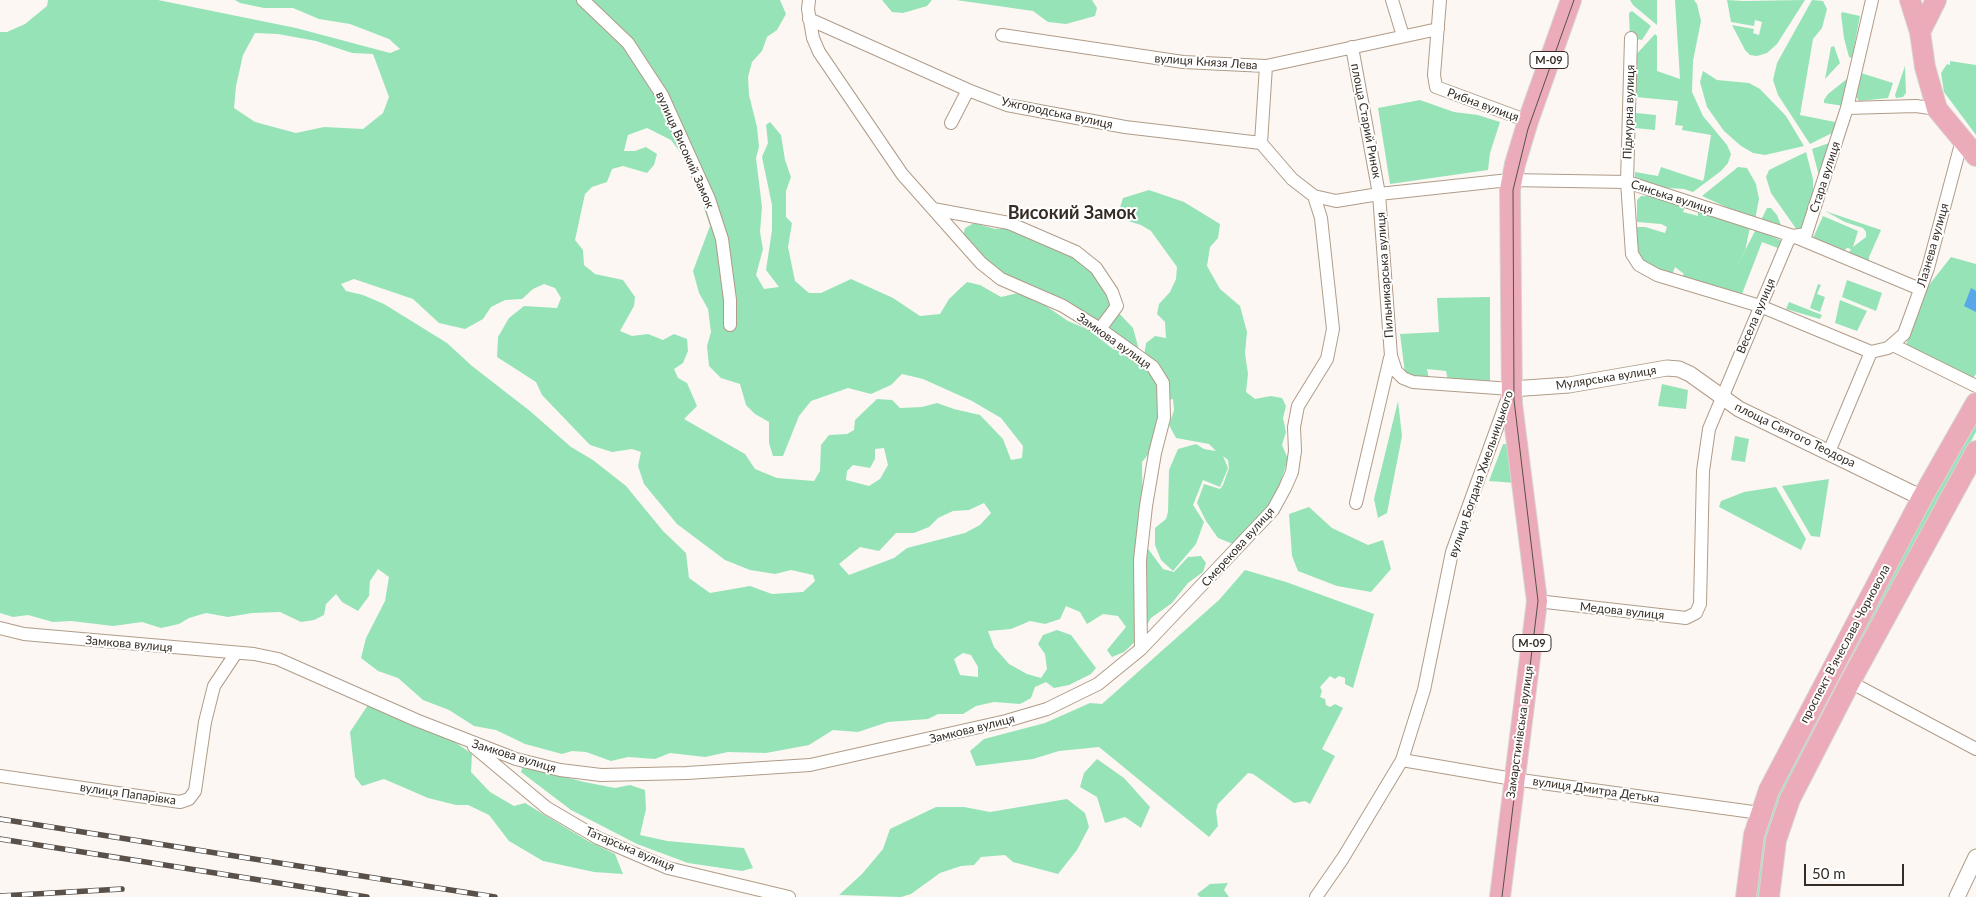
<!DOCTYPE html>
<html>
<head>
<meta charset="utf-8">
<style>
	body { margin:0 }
	#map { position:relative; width:1976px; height:897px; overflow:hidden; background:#fcf7f3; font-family:Lato,sans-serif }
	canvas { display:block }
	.scale { position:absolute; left:1804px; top:864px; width:100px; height:22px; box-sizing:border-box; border:2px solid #352d25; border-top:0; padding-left:6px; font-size:15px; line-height:18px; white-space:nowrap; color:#352d25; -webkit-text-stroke:4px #fff; paint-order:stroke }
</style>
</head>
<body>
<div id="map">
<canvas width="1976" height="897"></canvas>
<div class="scale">50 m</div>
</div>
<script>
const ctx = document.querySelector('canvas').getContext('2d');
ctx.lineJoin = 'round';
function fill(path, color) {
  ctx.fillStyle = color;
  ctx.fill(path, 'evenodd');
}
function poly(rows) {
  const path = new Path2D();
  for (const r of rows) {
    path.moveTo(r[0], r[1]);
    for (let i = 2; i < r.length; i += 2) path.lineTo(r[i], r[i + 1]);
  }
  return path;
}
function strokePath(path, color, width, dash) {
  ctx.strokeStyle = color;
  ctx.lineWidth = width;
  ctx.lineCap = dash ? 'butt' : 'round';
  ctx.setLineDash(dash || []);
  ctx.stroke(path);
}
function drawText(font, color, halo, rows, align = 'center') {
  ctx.font = font + ' Lato,sans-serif';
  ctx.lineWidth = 4;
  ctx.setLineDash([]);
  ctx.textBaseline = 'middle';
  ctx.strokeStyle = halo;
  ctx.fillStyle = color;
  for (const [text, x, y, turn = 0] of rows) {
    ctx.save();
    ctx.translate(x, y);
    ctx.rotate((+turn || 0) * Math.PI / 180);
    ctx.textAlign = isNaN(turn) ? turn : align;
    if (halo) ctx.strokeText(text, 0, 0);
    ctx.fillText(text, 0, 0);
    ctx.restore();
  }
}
fill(poly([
	[48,0,158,0,296,28,390,53,400,49,389,39,350,24,319,19,293,8,264,8,240,3,235,0,780,0,786,14,777,30,767,37,762,51,752,62,748,77,749,95,757,127,759,147,756,158,762,207,760,232,763,249,756,275,764,289,779,287,766,270,772,230,772,205,762,157,768,143,766,125,770,122,781,135,785,160,791,177,786,191,786,217,792,223,788,247,795,281,809,293,821,293,851,279,893,298,920,316,940,314,949,299,967,282,980,285,1001,297,1018,293,1046,306,1068,321,1089,330,1113,349,1135,357,1144,356,1146,343,1155,336,1166,338,1165,322,1157,314,1159,304,1170,292,1176,279,1177,267,1151,231,1141,225,1122,219,1119,211,1123,198,1149,190,1184,202,1220,224,1218,238,1210,247,1207,266,1220,289,1240,306,1247,332,1245,353,1248,374,1246,392,1255,399,1271,396,1282,398,1286,406,1283,418,1286,432,1282,445,1288,459,1281,481,1276,512,1269,524,1251,539,1238,546,1218,538,1206,521,1197,503,1204,484,1220,489,1223,485,1229,468,1228,460,1223,456,1228,468,1220,487,1203,480,1193,505,1204,522,1196,544,1173,571,1161,560,1155,545,1155,528,1166,519,1168,512,1169,470,1178,449,1196,444,1204,449,1216,451,1209,444,1176,438,1169,425,1174,410,1173,399,1163,401,1161,424,1151,451,1142,462,1143,542,1163,569,1174,572,1188,557,1201,556,1206,563,1203,572,1188,583,1172,603,1151,618,1139,638,1124,652,1112,657,1107,650,1126,627,1118,616,1103,614,1087,624,1080,612,1066,606,1060,619,1045,624,1030,621,1011,629,988,631,994,647,1009,664,1027,674,1041,678,1047,669,1045,654,1038,644,1043,635,1057,630,1071,635,1096,668,1091,674,1069,685,1054,688,1046,682,1035,687,1031,698,1020,704,994,702,976,706,963,714,938,714,928,719,888,722,858,732,833,730,809,745,766,753,728,752,705,757,670,753,655,759,628,757,611,761,586,752,572,751,562,754,525,744,496,730,474,726,449,710,423,700,398,678,378,671,361,658,366,638,385,601,389,577,378,569,370,581,369,596,358,611,342,602,336,594,326,604,324,615,314,620,301,622,280,612,252,613,228,617,206,613,189,618,179,624,161,628,142,622,113,626,71,621,53,622,28,615,13,617,0,613,0,32,7,32,25,24,47,6],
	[255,33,278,34,316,41,352,53,373,54,389,97,383,113,363,129,324,127,296,133,255,122,234,108,236,86,243,55],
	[647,128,671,140,706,187,704,208,710,226,693,271,699,293,708,309,711,332,707,346,709,366,721,378,740,384,746,405,755,414,769,422,769,443,773,456,783,456,799,416,811,401,848,388,871,394,891,385,902,374,923,379,972,401,1001,418,1023,446,1022,458,1011,460,1003,439,980,415,954,409,937,403,922,407,900,408,892,400,877,399,855,420,854,430,847,434,829,435,821,445,820,471,814,481,777,478,755,469,745,454,684,419,697,406,687,383,678,378,674,369,683,363,688,351,687,339,674,334,663,340,648,334,632,336,620,331,634,306,635,297,623,280,595,274,584,265,583,250,575,240,585,194,592,187,607,182,612,169,623,166,647,173,654,165,657,154,646,147,635,151,624,151,628,135],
	[354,279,413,299,439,323,465,329,483,319,491,307,505,300,522,299,533,289,544,284,555,288,561,298,557,308,524,306,509,318,498,337,497,357,536,382,542,395,590,445,612,452,632,449,641,452,638,466,644,484,677,524,725,560,750,570,775,574,791,570,813,575,815,581,803,592,772,594,750,586,710,593,689,578,686,553,663,531,626,486,593,460,571,447,530,411,472,366,447,343,384,304,363,295,346,291,341,284],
	[884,448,888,465,880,479,869,486,846,480,847,471,853,465,870,468,875,459,875,449],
	[984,503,991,513,980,525,965,533,907,548,894,558,849,575,839,564,860,547,879,551,896,533,914,533,929,527,938,518,953,511,969,510],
	[963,653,971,655,978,667,978,677,960,675,954,659],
	[882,0,932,0,927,6,903,13,892,12],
	[956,0,1092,0,1097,8,1095,16,1066,24,1048,22,1033,11],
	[1630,0,1657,0,1657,25,1633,5],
	[1675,0,1694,0,1697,4,1701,21,1693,61,1692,92,1703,116,1727,145,1731,154,1728,163,1721,171,1693,192,1684,189,1640,186,1635,183,1635,172,1658,176,1661,167,1703,181,1704,178,1711,135,1682,130,1683,126,1675,125,1678,101,1635,97,1633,58,1655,34,1657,36,1657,71,1680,79],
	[1727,0,1743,1,1805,0,1777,44,1767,53,1757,56,1750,55,1745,50,1732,25,1754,29,1753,33,1759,35,1762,22,1755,20,1754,26,1731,22],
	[1812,0,1823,1,1827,9,1822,28,1813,39,1800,115,1840,123,1839,127,1832,133,1810,144,1778,95,1773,80,1777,63],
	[1632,11,1651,26,1642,40,1630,38,1629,13],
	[1842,12,1860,16,1852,58,1849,57,1844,38,1841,14],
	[1834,46,1840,63,1825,79,1831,47],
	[1950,61,1976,65,1976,135,1944,92,1941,73,1947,64,1950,65],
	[1905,66,1906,93,1903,97,1896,98,1895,95],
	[1703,71,1717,80,1749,83,1760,89,1786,116,1804,146,1765,155,1753,153,1741,146,1724,131,1707,107,1700,82],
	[1861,73,1893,83,1888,98,1859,101,1856,96],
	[1848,78,1844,106,1824,103,1824,100,1828,94],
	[1420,100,1454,112,1478,115,1500,122,1490,153,1488,170,1390,184,1378,108],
	[1636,113,1656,115,1655,130,1635,128],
	[1835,141,1820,180,1812,149],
	[1806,152,1813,179,1813,191,1806,228,1797,230,1771,193,1766,177,1769,170],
	[1738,167,1747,168,1756,184,1759,199,1755,220,1702,196],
	[1641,196,1681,197,1686,204,1683,212,1698,216,1697,206,1750,227,1745,251,1733,274,1756,229,1782,241,1778,248,1762,242,1742,294,1681,277,1684,274,1675,267,1672,275,1637,260,1637,227,1645,227,1665,233,1667,227,1661,224,1637,222,1637,200],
	[1767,208,1771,208,1777,215,1784,233,1760,222],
	[1825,211,1881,230,1869,257,1869,262,1847,256,1851,249,1847,248,1844,251,1813,238,1823,216,1858,231,1853,247,1866,237,1866,232,1863,228,1845,222],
	[974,223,995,229,1010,228,1038,237,1094,269,1112,302,1101,321,995,271,963,237,965,228],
	[1951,257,1976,264,1976,374,1971,381,1905,348,1922,294],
	[1847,280,1882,293,1876,311,1842,297],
	[1818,284,1821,285,1817,294,1825,297,1820,312,1810,308],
	[1490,297,1490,384,1448,381,1446,371,1427,369,1429,379,1412,378,1405,373,1400,334,1439,332,1437,298],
	[1840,300,1867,311,1857,331,1835,323],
	[1789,302,1822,315,1820,319,1786,309],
	[1116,310,1133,328,1139,350,1104,325],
	[1662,384,1688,390,1686,409,1658,406],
	[1398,401,1402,436,1387,513,1378,518,1374,499],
	[1976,420,1976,432,1837,688,1833,686],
	[1735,436,1749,439,1745,462,1731,460],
	[1503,444,1507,444,1516,483,1489,481],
	[1829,479,1820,537,1811,536,1782,486],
	[1776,487,1806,539,1801,550,1719,507,1721,501,1744,492],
	[1309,507,1332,528,1368,545,1383,540,1391,569,1371,592,1337,586,1298,571,1292,556,1289,514],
	[1245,570,1286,582,1374,614,1353,688,1345,684,1345,678,1339,676,1335,679,1330,676,1320,687,1322,691,1320,697,1325,699,1326,705,1330,707,1335,704,1343,708,1322,749,1335,756,1310,804,1305,801,1294,803,1253,774,1248,773,1218,804,1216,811,1218,826,1209,837,1099,747,1059,751,1033,759,976,766,970,751,984,739,1045,723,1090,703,1102,704,1219,600],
	[1830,691,1834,693,1781,796,1773,816,1763,859,1761,897,1755,897,1757,859,1776,793],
	[368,705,452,740,472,754,471,772,490,792,514,806,525,803,586,840,615,854,623,874,594,872,543,861,509,841,489,815,468,805,456,805,428,798,384,779,362,786,355,777,350,732],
	[1097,759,1124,778,1150,807,1141,828,1125,817,1105,823,1097,797,1080,787,1084,773],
	[524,763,542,771,584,782,615,788,630,785,645,790,646,809,640,835,667,841,744,848,753,868,742,871,688,863,637,844,571,810,521,772],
	[1067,799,1085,813,1089,827,1077,850,1058,874,1013,862,1005,855,981,857,974,865,961,866,940,873,911,894,901,897,839,895,862,874,883,849,890,829,936,807,964,807,990,812],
	[1228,883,1224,890,1229,897,1200,897,1197,894,1210,884]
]), '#96e3b7');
fill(poly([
	[1971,288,1976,291,1976,312,1964,306]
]), '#58a7e8');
const minor = poly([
	[583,0,628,43,662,95,709,199,722,239,730,300,730,325],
	[809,0,808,9,813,38,819,52,902,174,981,263,1001,279,1063,306,1100,329,1153,367,1163,383,1164,418,1155,453,1146,506,1140,560,1141,649],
	[1392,0,1403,36],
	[1440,0,1434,75,1436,87,1528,121],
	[809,19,968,90,1007,105,1125,127,1261,143],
	[1002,35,1183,62,1266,66,1438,29],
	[1631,38,1627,182,1632,254,1639,265,1657,275,1760,306,1871,352,1888,348,1904,334,1928,268,1962,140],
	[1266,66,1261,143,1292,179,1314,196,1336,201,1379,194,1509,180,1627,182,1793,236,1920,289],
	[1847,108,1916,106,1937,109],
	[951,123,968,90],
	[933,209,1009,223,1076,252,1096,268,1112,292,1117,306,1100,329],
	[1893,345,1976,386],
	[1829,452,1871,352],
	[1356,503,1390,358],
	[1537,601,1686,618,1696,613,1700,604,1703,471,1709,429,1788,241,1793,236,1806,234,1847,108,1872,0],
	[0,628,24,634,254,654,278,659,416,720,516,759,560,770,601,775,687,773,810,765,1006,721,1047,709,1098,684,1141,649,1273,510,1285,488,1292,472,1295,451,1294,427,1298,406,1327,359,1333,329,1321,218,1314,196],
	[1850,682,1976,749],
	[474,747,547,808,598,838,668,868,789,897],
	[1402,760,1513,779,1760,813],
	[0,776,180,802,189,799,195,791,205,722,214,686,236,653],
	[1316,897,1343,858,1402,760,1424,690,1452,552,1511,389,1413,382,1403,378,1396,371,1391,356,1379,194,1352,47]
]);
const tertiary = poly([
	[1511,389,1569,385,1667,368,1679,369,1690,374,1739,409,1922,498],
	[1957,897,1976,857]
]);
const primary = poly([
	[1910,0,1920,32,1925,67,1937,109,1976,156],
	[1920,32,1936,0],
	[1500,897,1537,601,1512,404,1510,190,1515,164,1528,121,1571,0],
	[1746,897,1754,835,1769,790,1922,498,1976,403],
	[1769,897,1776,840,1790,799,1850,682,1976,451]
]);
strokePath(minor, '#b09c88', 14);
strokePath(tertiary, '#b09c88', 17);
strokePath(primary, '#d7d5d3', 22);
strokePath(minor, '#fff', 12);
strokePath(tertiary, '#fff', 15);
strokePath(primary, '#ebabb8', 20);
strokePath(poly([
	[1502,897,1538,601,1514,400,1513,190,1528,129,1574,0]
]), '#585049', 1);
const rail = poly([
	[0,819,495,897],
	[0,839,367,897],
	[0,896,122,889]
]);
strokePath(rail, '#585049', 5.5);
strokePath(rail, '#fff', 4, [11]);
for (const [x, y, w] of [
	[1549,60,38],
	[1532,643,38]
]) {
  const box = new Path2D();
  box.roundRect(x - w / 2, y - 8.5, w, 17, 4);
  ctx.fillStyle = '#fff';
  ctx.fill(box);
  strokePath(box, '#352d25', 1);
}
drawText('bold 11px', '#352d25', null, [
	["М-09",1549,60],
	["М-09",1532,643]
]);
drawText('12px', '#352d25', '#fff', [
	["вулиця Князя Лева",1206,62,4],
	["Рибна вулиця",1483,105,20],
	["Підмурна вулиця",1629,112,-88],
	["Ужгородська вулиця",1057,113,12],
	["площа Старий Ринок",1366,121,79],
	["вулиця Високий Замок",685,150,66],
	["Стара вулиця",1825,177,-72],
	["Сянська вулиця",1672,197,18],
	["Лазнева вулиця",1933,245,-74],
	["Пильникарська вулиця",1385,275,-94],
	["Весела вулиця",1756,316,-67],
	["Замкова вулиця",1114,341,35],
	["Мулярська вулиця",1606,378,-9],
	["площа Святого Теодора",1795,435,26],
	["вулиця Богдана Хмельницького",1481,474,-71],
	["Смерекова вулиця",1238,547,-48],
	["Медова вулиця",1622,611,6],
	["Замкова вулиця",129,644,5],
	["проспект Вʼячеслава Чорновола",1845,644,-62],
	["Замкова вулиця",972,729,-14],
	["Замарстинівська вулиця",1520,732,-82],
	["Замкова вулиця",514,756,17],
	["вулиця Дмитра Детька",1596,790,8],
	["вулиця Папарівка",128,794,8],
	["Татарська вулиця",630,849,23]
]);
drawText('bold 18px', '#352d25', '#fff', [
	["Високий Замок",1072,213]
]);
</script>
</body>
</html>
